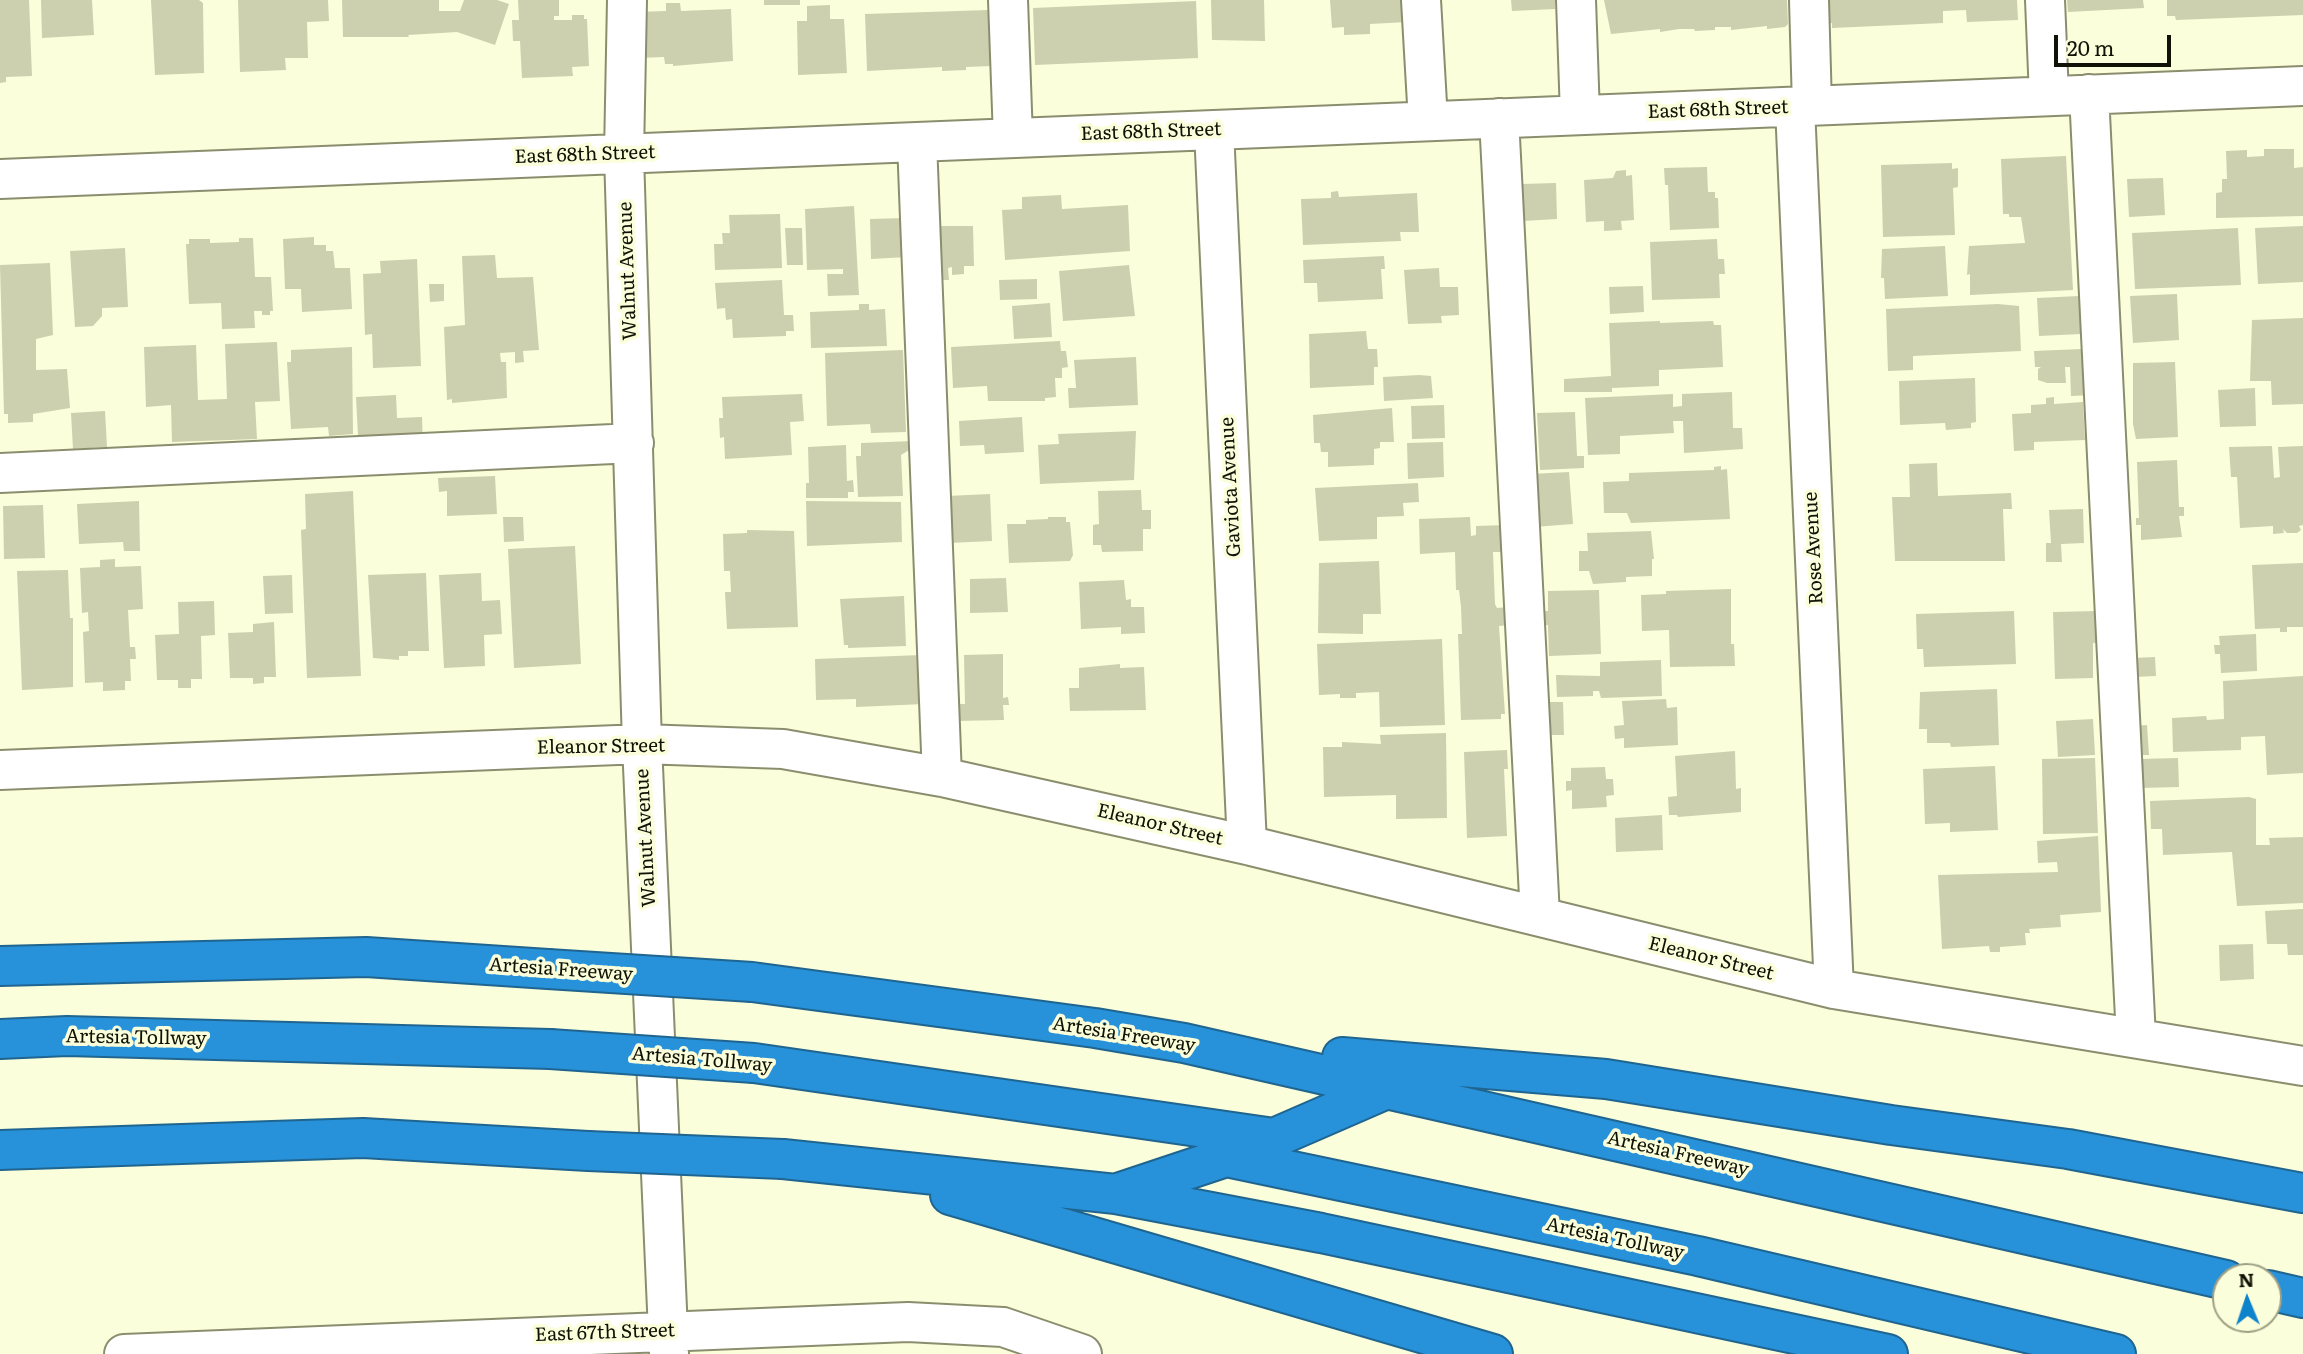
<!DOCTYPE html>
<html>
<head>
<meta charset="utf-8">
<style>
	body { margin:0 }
	#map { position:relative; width:2303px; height:1354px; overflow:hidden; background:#fafeda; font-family:Literata,serif }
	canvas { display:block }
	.north { position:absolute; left:2212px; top:1263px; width:70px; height:70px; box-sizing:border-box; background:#fafeda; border:2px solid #9da085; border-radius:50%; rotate:358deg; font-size:19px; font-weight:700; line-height:28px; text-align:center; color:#111206 }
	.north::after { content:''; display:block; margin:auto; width:24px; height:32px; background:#0d83cb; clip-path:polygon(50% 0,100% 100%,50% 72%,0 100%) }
	.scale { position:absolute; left:2054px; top:35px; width:117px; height:32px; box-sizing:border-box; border:4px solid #111206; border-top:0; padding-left:9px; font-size:21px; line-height:24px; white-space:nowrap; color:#111206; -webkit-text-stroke:5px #fafeda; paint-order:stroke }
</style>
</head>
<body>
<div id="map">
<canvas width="2303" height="1354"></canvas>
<div class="north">N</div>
<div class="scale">20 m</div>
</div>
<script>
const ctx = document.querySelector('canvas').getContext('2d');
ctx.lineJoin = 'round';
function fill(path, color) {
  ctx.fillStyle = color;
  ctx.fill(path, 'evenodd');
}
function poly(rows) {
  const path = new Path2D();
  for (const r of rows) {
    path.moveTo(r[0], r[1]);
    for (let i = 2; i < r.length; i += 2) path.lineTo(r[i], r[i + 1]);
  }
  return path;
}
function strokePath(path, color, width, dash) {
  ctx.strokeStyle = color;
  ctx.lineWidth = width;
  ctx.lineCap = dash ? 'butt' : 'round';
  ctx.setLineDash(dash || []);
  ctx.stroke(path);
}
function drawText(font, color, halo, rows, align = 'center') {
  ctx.font = font + ' Literata,serif';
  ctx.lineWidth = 7;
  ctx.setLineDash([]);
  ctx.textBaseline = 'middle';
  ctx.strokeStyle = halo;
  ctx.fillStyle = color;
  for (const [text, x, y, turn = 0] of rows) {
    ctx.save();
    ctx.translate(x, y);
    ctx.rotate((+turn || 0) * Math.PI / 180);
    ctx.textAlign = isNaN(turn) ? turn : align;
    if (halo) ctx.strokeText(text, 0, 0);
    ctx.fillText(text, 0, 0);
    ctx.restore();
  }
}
fill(poly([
	[0,0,29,0,32,76,6,77,6,82,0,83],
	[41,0,92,0,94,35,42,38],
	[151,0,199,0,203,3,204,73,155,75],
	[238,0,328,0,329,21,307,22,308,58,285,58,286,70,240,72],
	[342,0,439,0,439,11,460,11,464,0,497,0,509,4,495,45,457,32,408,35,409,37,343,37],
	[518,0,559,0,559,16,554,16,554,20,572,20,572,15,584,15,584,19,587,19,589,66,572,67,573,76,522,78,520,41,513,41,512,20,519,20],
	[764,0,800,0,800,5,764,5],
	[1211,0,1264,0,1265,41,1212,40],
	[1330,0,1406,0,1407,22,1370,24,1370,34,1344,35,1344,27,1332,28],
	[1511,0,1555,0,1555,9,1512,11],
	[1604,0,1787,0,1788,24,1785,27,1767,29,1767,26,1731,30,1731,27,1715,27,1715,30,1695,31,1694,29,1679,29,1660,32,1660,29,1611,34],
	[1826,0,2017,0,2018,20,1967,22,1966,10,1943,11,1943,23,1832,28,1832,23,1827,23],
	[2067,0,2143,0,2144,8,2068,12],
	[2167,0,2303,0,2303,15,2176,20,2175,16,2167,16],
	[1196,1,1198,58,1035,65,1033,8],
	[666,3,680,3,681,11,731,9,733,61,673,66,673,64,665,64,664,57,637,58,636,12,666,11],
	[830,5,830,19,844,19,847,73,798,75,797,21,807,21,807,6],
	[989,10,991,66,966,67,966,70,942,71,942,67,867,71,865,14],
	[2264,149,2294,149,2294,168,2303,167,2303,216,2216,218,2216,193,2222,192,2222,179,2227,179,2226,151,2247,150,2247,157,2264,156],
	[2066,156,2073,290,1970,295,1970,274,1967,275,1969,246,2025,243,2021,217,2009,217,2009,214,2003,214,2001,159],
	[1952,163,1952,169,1958,168,1958,187,1953,188,1955,235,1883,237,1881,165],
	[1707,167,1708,192,1715,192,1715,198,1718,198,1719,228,1670,230,1668,185,1665,185,1664,168],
	[1626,170,1626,176,1632,175,1634,220,1621,221,1622,230,1604,231,1604,221,1586,222,1584,180,1613,178,1616,171],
	[2163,178,2165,215,2129,217,2127,179],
	[1556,183,1557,219,1523,221,1521,184],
	[1338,191,1339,197,1417,193,1419,232,1400,232,1401,241,1303,245,1301,199,1331,198,1331,192],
	[1061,195,1062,209,1128,205,1130,251,1005,260,1002,210,1022,209,1022,197],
	[854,206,859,295,828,296,827,274,843,274,843,269,807,270,805,209],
	[780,214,782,268,715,270,714,244,723,244,722,233,730,233,729,215],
	[905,218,907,257,871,259,870,219],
	[934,226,973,226,974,266,964,266,964,274,952,275,952,267,948,268,949,280,935,280],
	[2303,226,2303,282,2258,284,2255,228],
	[785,228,802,228,803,265,787,265],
	[2238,228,2241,285,2135,289,2132,233],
	[314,237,314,245,326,245,326,251,333,251,335,268,350,268,352,309,302,312,301,289,285,289,283,239],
	[239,238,253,238,255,277,271,277,273,311,270,311,270,315,262,315,262,311,254,311,255,328,222,329,221,303,189,304,186,244,189,244,189,239,210,239,210,243,239,242],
	[1717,239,1718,259,1724,259,1725,274,1719,274,1720,298,1652,300,1650,242],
	[1945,246,1948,296,1885,299,1884,278,1881,278,1882,249],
	[125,248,128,307,102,308,102,316,93,326,75,327,70,251],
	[495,255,497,278,533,277,539,350,523,351,524,362,515,363,515,352,500,353,501,362,506,362,507,398,452,403,452,399,447,400,444,327,465,325,462,256],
	[1384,256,1385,269,1381,269,1383,299,1318,302,1317,283,1304,283,1303,260],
	[417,259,421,366,373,368,372,334,365,335,363,274,381,273,380,261],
	[50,263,53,335,36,339,36,370,67,369,70,408,33,414,33,422,8,423,8,414,4,414,0,265],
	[1129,265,1135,316,1063,321,1059,271],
	[1439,268,1440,287,1458,287,1459,315,1441,316,1442,323,1408,324,1404,270],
	[1037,279,1037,299,1000,300,999,280],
	[782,280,784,315,793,315,794,331,786,331,786,336,733,338,732,319,726,320,725,308,717,309,715,283],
	[429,284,444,284,444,301,430,302],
	[1643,286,1644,312,1610,314,1609,287],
	[2177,294,2179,340,2133,343,2130,296],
	[2079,296,2081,334,2039,336,2037,298],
	[1050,303,1052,337,1014,339,1012,306],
	[859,304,869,304,869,310,885,309,887,346,811,348,810,312,859,310],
	[1998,304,2019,306,2021,351,1913,356,1913,370,1888,371,1886,309],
	[2303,318,2303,404,2272,405,2271,381,2250,381,2252,320],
	[1660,321,1660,323,1713,321,1714,325,1721,325,1723,367,1659,370,1659,386,1612,388,1612,392,1564,392,1564,379,1611,376,1609,323],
	[1366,331,1368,349,1377,349,1378,367,1374,367,1374,385,1310,388,1309,334],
	[1060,341,1061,351,1066,351,1068,367,1062,368,1062,378,1055,378,1056,397,1045,398,1045,401,988,401,987,386,953,388,951,347],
	[277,342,280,401,255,402,257,439,172,442,171,405,146,407,144,347,196,345,198,400,227,399,225,344],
	[352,347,353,434,329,436,328,427,291,429,287,362,291,362,291,350],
	[2082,349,2083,365,2092,365,2093,395,2071,396,2070,367,2065,367,2066,383,2047,383,2038,380,2038,369,2041,367,2035,367,2034,351],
	[903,350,906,432,871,433,870,424,827,426,825,353],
	[1136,357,1138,405,1069,408,1068,388,1076,388,1074,360],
	[2175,362,2178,437,2136,439,2133,424,2133,363],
	[1419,375,1431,376,1433,398,1384,401,1383,377],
	[1975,378,1976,422,1971,423,1971,428,1946,430,1945,423,1900,425,1899,381],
	[2255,388,2256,426,2220,427,2218,390],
	[1732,392,1733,428,1742,428,1743,449,1684,453,1683,421,1673,421,1674,433,1620,436,1620,454,1588,455,1585,398,1673,394,1673,407,1682,406,1682,394],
	[802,394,804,421,790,422,792,455,725,459,724,437,720,438,719,418,723,418,722,397],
	[396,395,397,418,422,417,423,447,392,439,391,434,358,436,356,397],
	[2054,397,2054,404,2083,402,2085,440,2034,442,2034,450,2014,451,2012,414,2031,413,2031,405,2046,404,2046,398],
	[1444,405,1445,438,1412,439,1411,406],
	[1392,408,1394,442,1380,442,1380,448,1374,449,1374,465,1328,467,1328,452,1321,452,1320,443,1314,443,1313,415],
	[105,411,107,447,73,449,71,413],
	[1575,412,1577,456,1584,456,1584,468,1540,470,1537,413],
	[1022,417,1024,452,985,454,984,445,960,446,959,421],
	[1136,431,1134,480,1040,484,1038,445,1059,444,1058,434],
	[914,441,914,447,901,455,903,496,858,497,856,456,861,456,861,443],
	[1443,442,1444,477,1408,479,1407,443],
	[846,445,847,481,853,480,854,492,848,492,848,498,806,498,806,483,809,483,808,447],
	[2272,446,2274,478,2280,477,2278,447,2303,446,2303,525,2299,526,2301,530,2297,533,2287,533,2283,529,2284,533,2273,534,2273,526,2240,528,2237,477,2231,477,2229,447],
	[2177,460,2179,507,2184,507,2184,516,2179,516,2182,537,2141,540,2141,525,2136,525,2136,518,2139,518,2137,462],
	[1937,463,1938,496,2011,493,2012,509,2003,509,2005,561,1895,561,1892,497,1910,497,1909,464],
	[1721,466,1721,470,1727,469,1730,519,1631,523,1627,513,1604,513,1603,482,1629,481,1629,473,1714,470,1714,467],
	[1569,472,1573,524,1534,527,1531,474],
	[495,476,497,514,447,516,447,491,439,492,438,478],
	[1418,483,1419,502,1403,503,1404,516,1377,517,1377,539,1319,541,1315,488],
	[1141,490,1142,510,1151,510,1151,529,1143,529,1143,551,1102,552,1101,545,1093,545,1093,525,1099,524,1098,491],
	[353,491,361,676,307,678,301,530,306,529,305,494],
	[990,494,992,541,949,543,947,496],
	[139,501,140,551,124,551,123,542,79,544,77,504],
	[806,501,901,502,902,542,807,546],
	[43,505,45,558,4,559,3,506],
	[2083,509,2084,543,2061,544,2062,562,2046,562,2046,543,2051,543,2049,510],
	[503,517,523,517,524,541,504,542],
	[1048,517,1066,517,1066,522,1070,522,1073,555,1070,561,1009,563,1007,524,1026,524,1026,520,1048,519],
	[1470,517,1471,536,1476,535,1476,526,1507,525,1508,552,1493,552,1495,604,1497,608,1508,607,1509,625,1499,626,1505,714,1501,714,1501,719,1461,720,1458,634,1462,634,1461,607,1459,590,1456,590,1455,552,1420,554,1419,519],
	[747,530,794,531,798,627,727,629,725,592,731,592,730,571,724,571,723,534,747,533],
	[1651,531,1654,559,1652,559,1652,576,1626,577,1626,582,1593,584,1589,571,1579,571,1579,551,1588,551,1587,533],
	[575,546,581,664,514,668,508,549],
	[115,559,115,567,141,566,143,609,128,610,130,647,135,647,136,659,130,659,131,681,125,681,125,690,103,691,103,682,85,683,83,632,89,631,88,612,82,613,80,568,100,567,100,560],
	[1379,561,1381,614,1363,614,1363,634,1318,633,1319,563],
	[2303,563,2303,627,2287,627,2287,632,2280,632,2280,628,2255,629,2252,565],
	[68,570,70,618,73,618,73,687,22,690,17,571],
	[426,573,429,651,408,651,408,656,399,656,399,660,373,658,368,575],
	[481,573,482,601,500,600,502,634,484,635,485,666,444,668,439,575],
	[292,575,293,613,265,614,263,576],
	[1006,578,1008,612,970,613,970,579],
	[1124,580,1126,600,1131,599,1131,607,1144,607,1145,633,1121,634,1121,627,1081,629,1079,582],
	[1731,589,1731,644,1734,644,1735,666,1670,667,1669,630,1642,631,1641,595,1666,594,1666,591],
	[1599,590,1601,654,1549,656,1548,625,1537,625,1537,611,1548,611,1548,591],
	[904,596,906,646,848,648,848,645,844,645,840,599],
	[214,601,215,635,201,636,202,679,191,679,191,688,178,688,178,680,157,680,155,635,179,634,178,602],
	[2014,611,2016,664,1924,667,1923,649,1917,649,1916,614],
	[2098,611,2099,643,2093,643,2093,678,2055,679,2053,612],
	[274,622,276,677,264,677,264,683,253,684,253,678,230,678,228,633,253,632,253,624],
	[2256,634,2257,671,2221,673,2220,654,2215,654,2214,645,2220,645,2219,636],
	[1442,639,1445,725,1380,727,1379,692,1356,693,1356,698,1340,698,1340,694,1319,695,1317,644],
	[1003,654,1003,698,1008,697,1009,705,1003,705,1004,720,955,721,955,704,965,704,964,655],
	[922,655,924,704,856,707,856,699,816,700,815,659],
	[2155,657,2156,676,2133,677,2132,658],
	[1661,660,1662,696,1601,698,1599,691,1593,691,1593,696,1557,697,1556,675,1600,676,1600,662],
	[1120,664,1120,668,1144,667,1146,710,1070,711,1069,688,1079,688,1079,668],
	[2303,676,2303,773,2267,775,2265,736,2241,737,2241,750,2173,752,2172,718,2206,716,2207,720,2224,719,2223,681],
	[1997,689,1999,745,1951,747,1950,743,1927,743,1927,729,1919,729,1920,692],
	[1666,699,1667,708,1677,707,1678,745,1624,748,1624,738,1615,739,1614,726,1624,725,1622,701],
	[1542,702,1563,702,1564,735,1543,735],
	[2093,719,2095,755,2058,757,2056,721],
	[2147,725,2149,755,2133,755,2132,726],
	[1446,733,1447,818,1396,819,1396,795,1324,797,1323,747,1342,747,1342,742,1381,744,1380,735],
	[1507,750,1508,769,1504,769,1507,836,1467,838,1464,752],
	[1735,751,1736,789,1741,788,1741,812,1678,817,1677,815,1669,815,1668,797,1677,796,1675,756],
	[2095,758,2098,833,2043,834,2042,759],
	[2178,758,2179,787,2141,788,2140,759],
	[1995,766,1998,830,1950,832,1950,823,1925,824,1923,769],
	[1605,767,1606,779,1613,779,1614,795,1606,796,1607,807,1572,809,1572,790,1566,791,1566,781,1571,781,1571,768],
	[2249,797,2256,799,2256,845,2270,845,2269,838,2303,837,2303,903,2237,906,2232,852,2163,855,2162,829,2151,829,2150,801],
	[1662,815,1663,850,1616,852,1615,818],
	[2098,836,2101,912,2060,915,2061,927,2029,929,2030,933,2025,933,2026,945,2000,947,2000,952,1990,952,1989,946,1942,949,1938,875,2058,872,2057,862,2038,863,2037,841],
	[2303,909,2303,955,2288,955,2287,944,2267,944,2265,911],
	[2253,944,2254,979,2220,981,2219,945]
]), '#cdd0ae');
const minor = poly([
	[627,0,624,154,642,744,669,1354],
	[1008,0,1013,138],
	[1421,0,1428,121],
	[1576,0,1580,115],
	[1809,0,1812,106],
	[2045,0,2049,96],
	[2089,94,2136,1038],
	[1795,107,1834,989],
	[1499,118,1540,916],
	[1214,130,1247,845],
	[917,142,942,777],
	[0,179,2303,86],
	[0,473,634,443],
	[0,770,642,744,783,749,942,777,1247,845,1834,989,2303,1066],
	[124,1354,908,1322,1003,1327,1082,1354]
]);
const highway = poly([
	[0,966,366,957,548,969],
	[752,982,1095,1028,1184,1043,2226,1280],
	[0,1039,67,1036,550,1049],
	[1342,1057,1606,1079,1891,1125,2068,1149,2303,1193],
	[754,1063,1274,1138,1389,1088],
	[0,1150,363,1138,588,1151],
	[783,1159,1116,1194,1321,1233,1888,1354],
	[1118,1193,1226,1157,1698,1256,2116,1354],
	[950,1195,1493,1354],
	[2268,1290,2303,1298]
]);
strokePath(minor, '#8b8e6e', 42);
strokePath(highway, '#1f6590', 42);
strokePath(minor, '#fff', 38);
strokePath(highway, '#2791da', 38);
const highwayBridge = poly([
	[548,969,752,982],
	[550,1049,754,1063],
	[588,1151,783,1159]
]);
strokePath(highwayBridge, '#1f6590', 42, []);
strokePath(highwayBridge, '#2791da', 38);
drawText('19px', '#111206', '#fafeda', [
	["East 68th Street",1718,110,-2],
	["East 68th Street",1151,132,-2],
	["East 68th Street",585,155,-2],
	["Walnut Avenue",628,271,-92],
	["Gaviota Avenue",1231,487,-93],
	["Rose Avenue",1814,548,-93],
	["Eleanor Street",601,747,-1],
	["Eleanor Street",1160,825,13],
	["Walnut Avenue",646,838,-93],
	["Eleanor Street",1711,959,14],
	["Artesia Freeway",561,970,4],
	["Artesia Freeway",1124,1035,9],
	["Artesia Tollway",136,1038,1],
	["Artesia Tollway",702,1060,5],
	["Artesia Freeway",1678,1154,13],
	["Artesia Tollway",1615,1239,12],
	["East 67th Street",605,1333,-2]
]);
</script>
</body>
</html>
